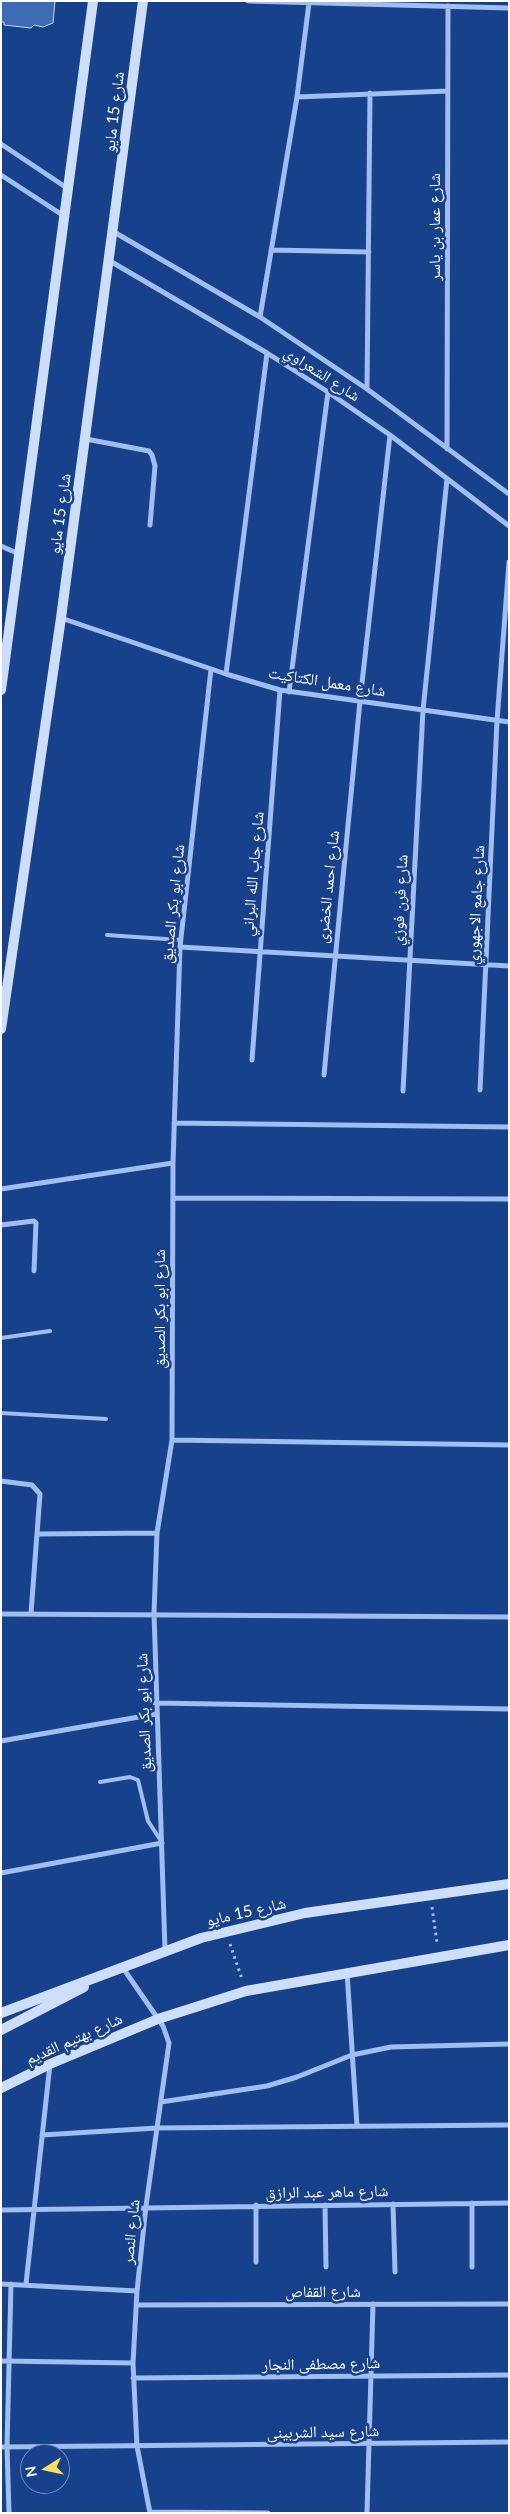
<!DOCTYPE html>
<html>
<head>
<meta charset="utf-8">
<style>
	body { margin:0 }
	#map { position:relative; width:510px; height:2514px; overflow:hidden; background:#17418b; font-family:Lato,sans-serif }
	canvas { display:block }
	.frame { position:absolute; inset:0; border:2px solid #fff; pointer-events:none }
	.north { position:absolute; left:20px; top:2444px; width:50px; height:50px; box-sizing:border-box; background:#17418b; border:1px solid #748db9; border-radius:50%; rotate:260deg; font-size:14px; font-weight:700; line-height:20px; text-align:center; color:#fff }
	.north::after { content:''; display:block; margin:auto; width:18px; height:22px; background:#ffdc5d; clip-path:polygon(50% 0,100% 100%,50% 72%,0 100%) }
</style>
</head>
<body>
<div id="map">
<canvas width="510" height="2514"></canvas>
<div class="frame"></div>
<div class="north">N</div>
</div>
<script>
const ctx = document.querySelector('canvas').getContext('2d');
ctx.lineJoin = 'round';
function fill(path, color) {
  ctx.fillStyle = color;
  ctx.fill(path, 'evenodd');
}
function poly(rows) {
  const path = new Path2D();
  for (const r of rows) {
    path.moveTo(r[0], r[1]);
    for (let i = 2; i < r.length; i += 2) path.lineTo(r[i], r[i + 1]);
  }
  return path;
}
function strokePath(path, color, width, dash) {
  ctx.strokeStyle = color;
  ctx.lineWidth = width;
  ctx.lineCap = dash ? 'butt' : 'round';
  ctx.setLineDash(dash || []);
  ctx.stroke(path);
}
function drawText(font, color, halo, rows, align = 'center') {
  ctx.font = font + ' Lato,"Noto Naskh Arabic",sans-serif';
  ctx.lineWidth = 5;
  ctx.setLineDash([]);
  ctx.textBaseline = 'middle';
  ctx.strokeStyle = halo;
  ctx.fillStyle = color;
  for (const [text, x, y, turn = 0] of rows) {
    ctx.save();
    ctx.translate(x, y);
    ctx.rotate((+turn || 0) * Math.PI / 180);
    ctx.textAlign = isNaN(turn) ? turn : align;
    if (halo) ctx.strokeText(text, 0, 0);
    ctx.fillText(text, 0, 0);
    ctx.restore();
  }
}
const building = poly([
	[1,1,55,1,53,23,43,27,34,25,31,28,4,25,4,22,1,22,1,1]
]);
fill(building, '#3f6bb4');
strokePath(building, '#c6dafb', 1);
strokePath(poly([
	[432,1907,437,1943],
	[230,1944,242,1979]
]), '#a0beef', 3, [2.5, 4]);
strokePath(poly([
	[107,935,180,940],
	[1,1338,50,1331],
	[1,1413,106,1419],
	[100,1782,130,1777,138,1780,148,1821,161,1841]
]), '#a0beef', 4);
strokePath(poly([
	[248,1,509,8],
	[297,97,448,91],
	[1,144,67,188],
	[1,175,64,216],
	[114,232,260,317,367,389,509,494],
	[271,250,369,252],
	[110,261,267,353,328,392,390,435,509,526],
	[260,317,297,97,309,3],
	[367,389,370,93],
	[86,439,149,451,152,455,155,466,150,525],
	[447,449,448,6],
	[1,546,19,554],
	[61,618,226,674,280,690,509,722],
	[226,674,267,353],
	[289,692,328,392],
	[180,947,509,966],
	[252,1060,280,690],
	[324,1075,360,701,390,435],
	[480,1090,497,721,509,562],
	[403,1091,423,710,447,479],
	[174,1123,509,1127],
	[1,1189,173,1163],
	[174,1198,509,1199],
	[1,1225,34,1221,36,1223,34,1271],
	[172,1440,509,1445],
	[1,1481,32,1485,40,1494,31,1613],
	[38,1534,157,1533],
	[1,1614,509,1617],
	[155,1703,509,1709],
	[1,1741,156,1714],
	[1,1873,162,1843],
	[165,1950,154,1613,157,1533,172,1440,173,1163,180,947,211,669],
	[123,1968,163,2026,169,2043,146,2206,137,2291,133,2363,137,2446,150,2513],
	[347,1972,357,2126],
	[161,2102,267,2086,297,2077,352,2055,391,2047,509,2044],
	[42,2135,157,2128,509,2125],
	[393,2204,395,2272],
	[256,2205,256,2262],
	[325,2205,326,2267],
	[1,2210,509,2203],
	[472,2267,472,2203],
	[1,2284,137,2291],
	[26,2284,50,2064],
	[137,2305,509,2304],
	[1,2361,133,2363],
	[133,2378,509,2375],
	[1,2447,509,2442],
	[150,2512,268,2513],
	[9,2513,7,2446,11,2284],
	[367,2513,373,2304]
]), '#a0beef', 5);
strokePath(poly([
	[1,690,93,1],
	[1,1029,61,618,143,1],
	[1,2013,201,1938,305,1913,509,1884],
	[1,2030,84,1987],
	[1,2088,50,2064,158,2019,246,1991,509,1945]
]), '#cddefa', 10);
drawText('16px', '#fff', '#17418b', [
	["شارع 15 مايو",114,112,-83],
	["شارع عمار بن ياسر",435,227,-90],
	["شارع الشعراوي",322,374,33],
	["شارع 15 مايو",60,514,-82],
	["شارع معمل الكتاكيت",327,682,9],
	["شارع جاب الله البراني",253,874,-85],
	["شارع احمد الخضرى",328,887,-84],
	["شارع فرن فوزي",400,900,-87],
	["شارع ابو بكر الصديق",173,904,-84],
	["شارع جامع الاجهوري",476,905,-87],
	["شارع ابو بكر الصديق",160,1309,-90],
	["شارع ابو بكر الصديق",144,1713,-92],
	["شارع 15 مايو",246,1912,-13],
	["شارع بهتيم القديم",74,2039,-24],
	["شارع ماهر عبد الرازق",327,2192,-1],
	["شارع النصر",131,2232,-84],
	["شارع القفاص",323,2292],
	["شارع مصطفى النجار",321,2364,-1],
	["شارع سيد الشربينى",323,2432,-1]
]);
</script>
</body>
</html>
